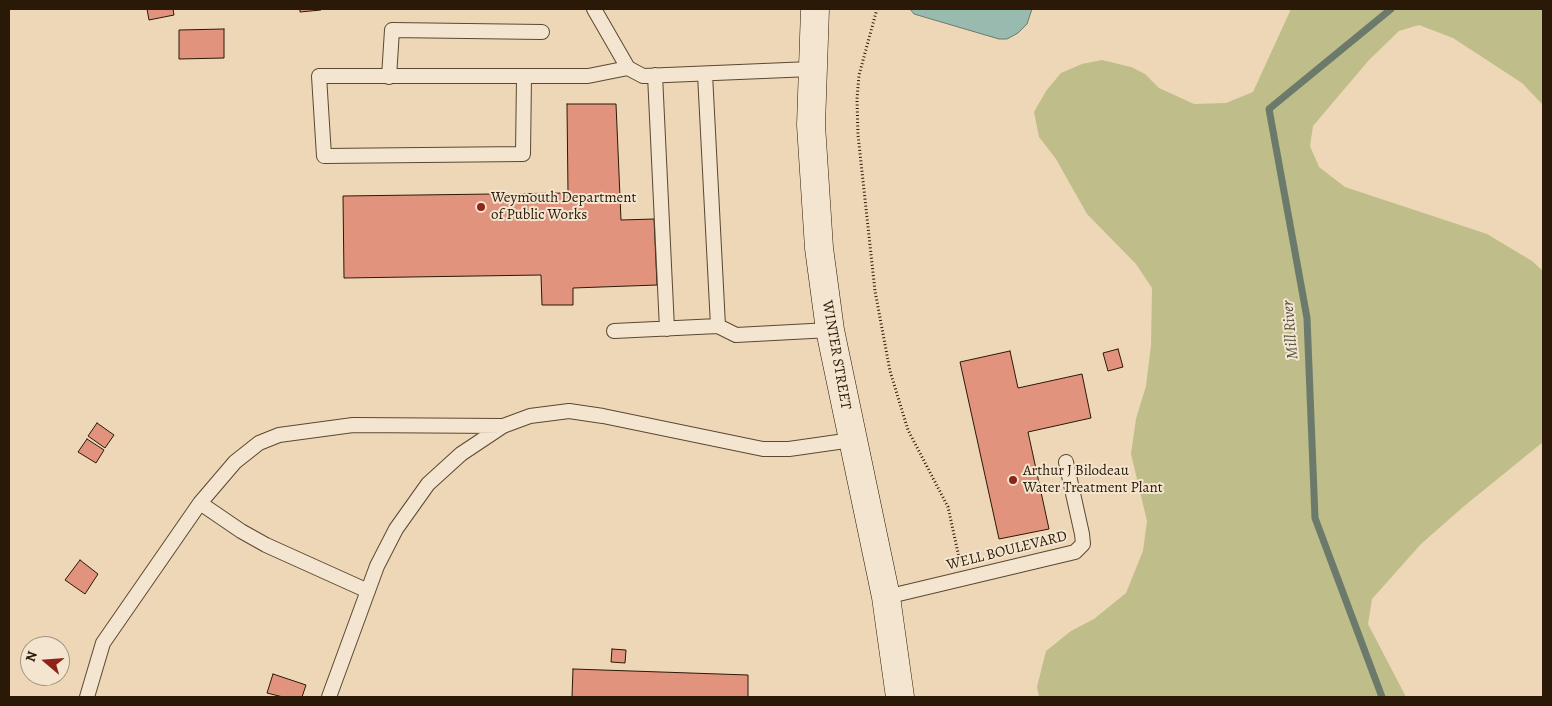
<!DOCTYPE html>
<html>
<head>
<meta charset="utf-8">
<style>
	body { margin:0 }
	#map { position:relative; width:1552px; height:706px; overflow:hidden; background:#eed7b6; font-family:Alegreya,serif }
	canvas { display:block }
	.frame { position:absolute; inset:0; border:10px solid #291906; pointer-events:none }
	.north { position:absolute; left:20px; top:636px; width:50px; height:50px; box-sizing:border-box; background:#f4e5d0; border:1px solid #a3937f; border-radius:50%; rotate:288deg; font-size:14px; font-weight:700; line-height:20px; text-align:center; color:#291906 }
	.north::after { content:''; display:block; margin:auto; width:18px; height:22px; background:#8f2418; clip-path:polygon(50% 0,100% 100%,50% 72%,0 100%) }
</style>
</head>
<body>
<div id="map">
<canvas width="1552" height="706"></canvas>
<div class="frame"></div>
<div class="north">N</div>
</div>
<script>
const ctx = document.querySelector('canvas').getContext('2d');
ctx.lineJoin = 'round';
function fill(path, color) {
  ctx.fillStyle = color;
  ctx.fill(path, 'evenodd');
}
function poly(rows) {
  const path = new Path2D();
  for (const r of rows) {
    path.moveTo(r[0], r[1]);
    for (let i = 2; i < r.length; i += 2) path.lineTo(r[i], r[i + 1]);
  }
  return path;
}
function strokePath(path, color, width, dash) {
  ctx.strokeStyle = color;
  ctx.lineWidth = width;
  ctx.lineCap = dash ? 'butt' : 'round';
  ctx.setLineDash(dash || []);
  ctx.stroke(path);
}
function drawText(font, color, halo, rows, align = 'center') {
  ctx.font = font + ' Alegreya,serif';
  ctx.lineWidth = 4;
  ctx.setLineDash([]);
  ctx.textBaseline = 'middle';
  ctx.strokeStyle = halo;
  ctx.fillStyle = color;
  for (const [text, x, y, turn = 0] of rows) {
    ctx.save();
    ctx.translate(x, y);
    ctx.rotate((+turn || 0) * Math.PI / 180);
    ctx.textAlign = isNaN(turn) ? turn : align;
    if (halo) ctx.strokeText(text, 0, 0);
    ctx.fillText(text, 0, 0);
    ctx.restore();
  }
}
fill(poly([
	[1291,9,1543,9,1543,105,1522,83,1453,38,1419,25,1399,31,1369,60,1313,126,1310,146,1319,167,1345,187,1487,234,1532,261,1543,271,1543,442,1463,507,1421,544,1372,599,1368,624,1406,697,1039,697,1037,687,1046,651,1071,631,1094,619,1126,593,1143,551,1147,521,1131,454,1136,419,1146,386,1151,345,1152,288,1136,264,1087,214,1056,159,1039,137,1034,112,1046,91,1061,73,1082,64,1102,60,1131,67,1145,74,1159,88,1194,104,1226,103,1253,92]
]), '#bfbd89');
const water = poly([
	[910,9,1032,9,1027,24,1018,33,1007,39,999,39,914,14,910,9]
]);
fill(water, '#99baae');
strokePath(water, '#6c7a6b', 1);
strokePath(poly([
	[1382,697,1315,518,1307,318,1269,109,1391,9]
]), '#6c7a6b', 7);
const building = poly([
	[147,9,173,9,174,15,149,20,147,9],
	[300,9,320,9,321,10,300,12,300,9],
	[224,29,224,58,179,59,179,30,224,29],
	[567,104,616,104,621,220,654,219,657,285,573,288,573,305,542,305,541,275,344,278,343,196,568,193,567,104],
	[1118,349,1123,367,1108,371,1103,353,1118,349],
	[1010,351,1018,388,1082,374,1091,418,1028,432,1049,529,999,539,960,362,1010,351],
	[97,423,114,435,105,448,88,436,97,423],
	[87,439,104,450,96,463,78,452,87,439],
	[80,560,98,574,85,594,65,580,80,560],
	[612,649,626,650,625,663,611,662,612,649],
	[573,669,748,675,748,697,572,697,573,669],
	[273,674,306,685,302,697,283,697,267,693,273,674]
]);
fill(building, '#e1937e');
strokePath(building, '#291906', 1);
const lane = poly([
	[594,9,628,68,643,76,811,69],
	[705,74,718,326,736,335,830,330],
	[655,75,667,329],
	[389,77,392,30,542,32],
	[524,77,523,154,324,156,319,76,588,76,628,68],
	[614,331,718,326],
	[200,503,235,462,259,443,279,435,353,425,503,426],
	[886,597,1075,552,1083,544,1082,534,1066,462],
	[87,697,103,643,200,503,241,531,266,545,368,591],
	[329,697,377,566,396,529,428,484,461,454,503,426,530,416,569,411,603,416,763,449,789,449,852,440]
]);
const secondary = poly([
	[815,9,811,125,819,248,830,330,886,597,900,697]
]);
strokePath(lane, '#5a4832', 16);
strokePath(secondary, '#291906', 29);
strokePath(poly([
	[877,9,859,75,857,99,858,135,875,291,890,371,908,430,948,507,960,562]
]), '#291906', 3, [1, 2.5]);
strokePath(lane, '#f4e5d0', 14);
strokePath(secondary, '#f4e5d0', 28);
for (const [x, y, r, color] of [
	[481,207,5,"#8f2418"],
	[1013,480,5,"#8f2418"]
]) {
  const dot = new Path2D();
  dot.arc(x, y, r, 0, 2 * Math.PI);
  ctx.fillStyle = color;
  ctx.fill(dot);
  strokePath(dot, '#f4e5d0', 2);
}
drawText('15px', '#291906', '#f4e5d0', [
	["Weymouth Department",491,198],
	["of Public Works",491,215],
	["Arthur J Bilodeau",1023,471],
	["Water Treatment Plant",1023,488]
], 'left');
drawText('15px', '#291906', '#f4e5d0', [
	["WINTER STREET",836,355,80],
	["WELL BOULEVARD",1007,551,-14]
]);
drawText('italic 16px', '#505141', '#f4e5d0', [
	["Mill River",1291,330,-95]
]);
</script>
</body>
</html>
